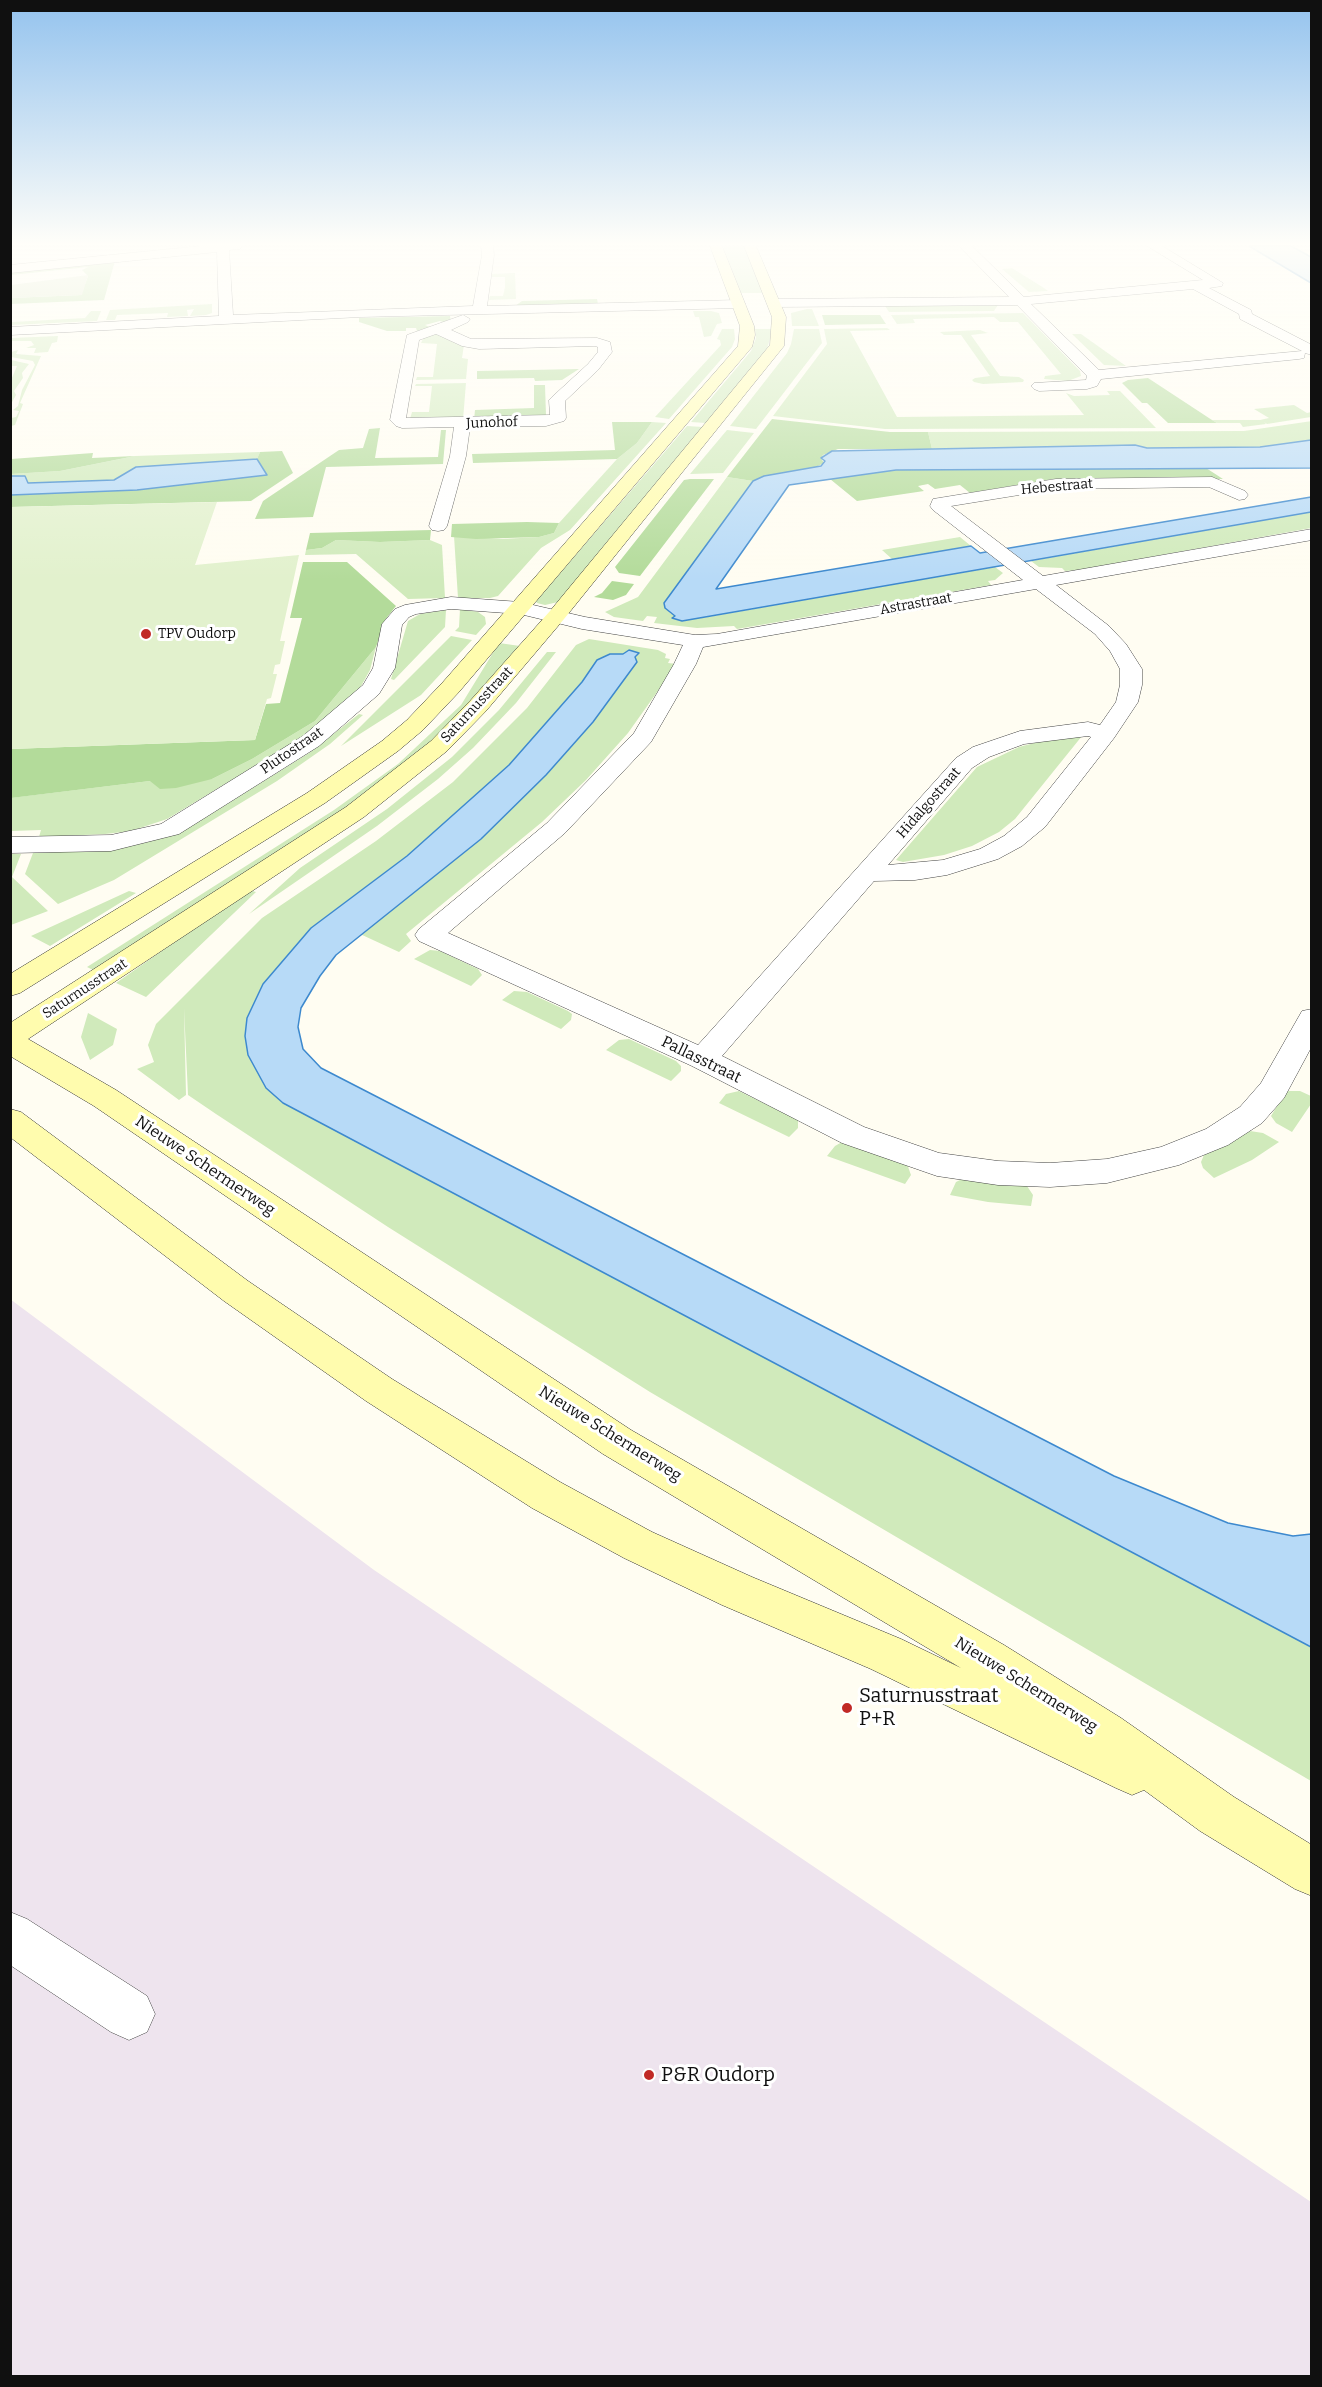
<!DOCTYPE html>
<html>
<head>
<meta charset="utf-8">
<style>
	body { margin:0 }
	#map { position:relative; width:1322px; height:2387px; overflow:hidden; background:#fffdf2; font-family:Bitter,serif }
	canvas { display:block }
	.frame { position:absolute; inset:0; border:12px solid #101010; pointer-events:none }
</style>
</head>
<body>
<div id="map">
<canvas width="1322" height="2387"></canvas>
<div class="frame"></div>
</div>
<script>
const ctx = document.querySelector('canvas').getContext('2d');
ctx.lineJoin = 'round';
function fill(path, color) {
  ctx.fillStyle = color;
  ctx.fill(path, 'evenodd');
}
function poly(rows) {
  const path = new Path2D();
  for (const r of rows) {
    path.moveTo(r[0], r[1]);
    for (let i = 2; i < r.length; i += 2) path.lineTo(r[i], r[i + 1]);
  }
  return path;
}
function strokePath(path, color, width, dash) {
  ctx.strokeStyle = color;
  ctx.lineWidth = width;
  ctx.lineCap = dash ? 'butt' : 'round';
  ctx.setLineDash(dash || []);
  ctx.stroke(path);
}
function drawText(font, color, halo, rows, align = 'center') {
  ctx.font = font + ' Bitter,serif';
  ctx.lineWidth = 6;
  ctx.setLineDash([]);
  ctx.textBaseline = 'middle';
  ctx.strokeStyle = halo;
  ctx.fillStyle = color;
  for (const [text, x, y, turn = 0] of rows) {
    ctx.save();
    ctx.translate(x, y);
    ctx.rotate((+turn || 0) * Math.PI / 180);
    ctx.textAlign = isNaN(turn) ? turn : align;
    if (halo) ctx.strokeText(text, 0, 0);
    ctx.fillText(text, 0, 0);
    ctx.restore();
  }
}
fill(poly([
	[10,1299,374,1570,1311,2202,1311,2376,11,2376]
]), '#eee4ee');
fill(poly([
	[723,247,745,247,764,293,741,293],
	[1012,268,1044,288,1048,291,1029,292,1002,269],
	[515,273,516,299,489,300,490,296,503,296,505,287,505,277,492,277,492,274],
	[212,304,212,313,206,315,190,316,194,309,187,310,188,316,167,317,168,313,117,315,115,320,106,320,110,310],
	[998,305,994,311,889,312,885,306],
	[807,309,812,309,819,326,792,326,791,313],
	[91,311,101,311,97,321,11,325,12,322,85,318],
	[693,311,711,311,719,313,722,323,717,324,711,336,704,337,699,317,695,317],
	[1023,313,1080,371,1081,376,1068,381,1044,379,1045,376,1061,374,1018,322,1000,322,994,317,913,319,915,323,897,324,891,315],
	[887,328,890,330,850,331,897,417,1084,415,1066,393,1074,396,1110,395,1107,391,1120,391,1156,428,885,429,773,416,827,344,824,329],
	[722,329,734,329,735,339,732,347,669,419,655,417,721,345,720,340,717,339],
	[755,329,773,329,766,352,706,423,691,422,751,351,756,338],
	[794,329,819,329,822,343,756,429,730,426,787,353,791,344],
	[980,330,988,333,971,335,1000,376,1019,377,1024,380,1023,382,983,384,974,382,972,380,975,378,990,376,961,335,944,335,940,332],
	[435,333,464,345,462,358,468,359,466,379,416,380,417,377,433,377,437,344,421,343,424,337],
	[1072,334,1081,334,1126,366,1104,365],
	[58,336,57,342,52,343,48,352,34,353,36,348,26,348,34,345,31,341,11,341,11,338],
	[18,350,16,354,41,356,20,403,23,404,15,425,11,426,11,418,16,417,19,411,13,410,18,406,22,390,35,365,33,361,11,357,11,352],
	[11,360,29,364,22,373,23,378,14,391,16,395,11,404,11,380,17,366,11,366],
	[466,383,463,420,410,419,412,412,429,412,432,386,415,386,416,384],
	[1294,405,1307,413,1311,412,1311,417,1267,424,1264,422,1266,424,1243,427,1240,423,1217,423,1212,420,1260,420,1269,418,1254,409],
	[1312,421,1311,440,1260,447,1147,448,1135,445,932,449,928,432,1244,431],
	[652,422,666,423,570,530,541,548,498,596,490,598,458,598,454,536,502,539,539,537,554,533,559,523,617,459,637,443],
	[687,426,703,427,558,602,545,605,537,603,536,601],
	[727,430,754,433,723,473,690,474],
	[260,452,257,459,136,467,114,480,28,483,25,476,11,476,10,474,60,471,135,456],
	[727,477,753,481,664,603,670,613,676,616,686,619,702,618,995,567,1003,573,995,580,988,581,991,585,737,629,734,626,697,628,671,625,654,623,657,617,647,616,643,621,614,617,605,612,638,597],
	[1311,512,1311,528,1079,570,1065,571,1062,568,1039,567,1031,561],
	[960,537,971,546,892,559,882,550],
	[336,540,380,542,430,540,442,545,445,598,408,599,356,554,305,555,306,550,322,548],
	[460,609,478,612,485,617,486,624,476,635,455,631,459,627],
	[446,610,445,627,394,680,391,679,408,621,420,614],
	[451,636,472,640,421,695,341,746],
	[589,639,658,650,666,654,665,658,670,659,668,663,677,664,628,733,586,780,542,822,406,934,411,941,399,952,360,934,481,839,546,775,593,722,638,654,597,660,582,682,509,765,407,856,311,928,263,984,299,1111,1311,1647,1311,1781,650,1392,388,1227,216,1114,188,1095,184,1008,186,1095,179,1100,137,1069,154,1062,148,1045,156,1024,262,918,376,841,453,782,527,708,576,645],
	[499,643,520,646,438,737,374,790,95,971,87,967,334,810,398,764,461,705],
	[376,647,370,670,360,688,344,703,298,740,167,819,131,831,105,834,39,837,41,830,11,831,10,798,150,781,212,779,252,759,315,721],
	[547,652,556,652,516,703,473,748,438,779,377,826,249,914,300,868,387,809,452,757,499,710],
	[359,714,363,715,330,744,277,781,114,880,58,904,25,874,33,853,120,848,148,842,177,832,206,817,309,753],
	[1082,736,1015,819,999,832,972,846,944,855,903,862,896,860,977,767,1019,747,1050,739],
	[11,854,21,854,12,877,48,911,11,925],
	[249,890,256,892,146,997,116,983],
	[129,891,136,893,50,946,31,936],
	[430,950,440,951,478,969,482,975,471,986,414,959],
	[514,991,527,992,568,1011,572,1014,571,1020,561,1029,502,1000],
	[88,1013,117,1029,113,1045,90,1060,81,1037],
	[629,1039,676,1061,681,1066,681,1071,671,1081,606,1050,619,1040],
	[739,1091,798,1120,798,1128,789,1137,719,1103,726,1094],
	[1286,1091,1300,1091,1311,1096,1311,1104,1292,1132,1276,1123,1271,1116],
	[1250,1131,1263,1133,1279,1142,1252,1160,1214,1178,1203,1168,1201,1162,1204,1155],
	[842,1142,907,1164,911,1175,905,1184,827,1156,835,1146],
	[966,1177,1027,1186,1033,1195,1031,1206,988,1202,950,1195,956,1182]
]), '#d0eabb');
fill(poly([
	[115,261,104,300,11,304,10,298,81,295,88,276,82,270,88,267,11,275,11,270],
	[597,299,598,304,515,306,522,301],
	[822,315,880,315,886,324,825,325],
	[450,316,451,321,446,323,440,321,425,325,430,327,417,331,416,328,406,328,406,331,387,331,359,322,359,318],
	[579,369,562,380,535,381,534,378,477,379,477,371],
	[1148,378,1212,420,1217,423,1168,423,1147,403,1142,403,1122,383,1128,380],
	[534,385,545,385,546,415,474,420,475,410,534,408],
	[772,419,890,432,928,432,932,449,838,449,823,455,821,458,824,463,816,467,764,476,753,481,727,477],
	[612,422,652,422,637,443,617,459,473,463,472,454,615,450],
	[380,428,375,458,438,457,441,430,446,430,443,464,326,467,313,517,255,519,263,501,339,450,363,448,369,429],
	[282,451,293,473,251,501,11,507,11,495,137,490,267,475,257,459,260,452],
	[93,453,92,458,135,456,60,471,11,474,11,459],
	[1206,468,1223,479,1054,479,970,493,960,485,935,489,928,484,918,486,924,491,857,501,830,479,896,470],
	[690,479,714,479,640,576,619,573,615,567,684,480],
	[527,522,559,523,554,533,539,537,476,539,451,537,452,524],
	[431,530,430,540,380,542,336,540,322,548,306,550,310,533],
	[303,562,347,562,396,606,385,620,376,647,315,721,252,759,212,779,176,788,160,789,150,781,11,798,10,749,255,740,266,704,280,703,302,618,290,618],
	[612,581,634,584,626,595,613,600,594,597,602,593]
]), '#b3db9a');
fill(poly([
	[88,275,82,295,11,298,11,285]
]), '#d5e2c2');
fill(poly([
	[217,502,195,565,299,555,280,641,285,641,280,664,275,665,273,674,277,674,271,698,267,699,255,740,11,749,11,507]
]), '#e2f1cd');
const water = poly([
	[1249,246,1291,246,1311,257,1311,283,1249,246],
	[1311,440,1311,468,896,470,789,485,716,589,971,546,980,553,1311,497,1311,512,682,621,672,618,675,616,665,608,664,603,753,481,764,476,821,466,825,461,821,458,832,451,1135,445,1147,448,1260,447,1311,440],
	[257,459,267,475,137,490,11,495,11,476,25,476,28,483,114,480,136,467,257,459],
	[629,650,639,653,635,657,637,662,593,722,546,775,481,839,336,955,320,976,301,1008,298,1027,303,1049,321,1068,1114,1476,1228,1523,1293,1536,1311,1534,1311,1647,283,1103,266,1088,248,1055,245,1036,247,1018,263,984,311,928,407,856,509,765,582,682,597,660,610,654,623,654,629,650]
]);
fill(water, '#b7daf7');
strokePath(water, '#3d89ce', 1.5);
const street = poly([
	[201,246,242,246,240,249,229,250,233,315,473,306,482,255,481,246,493,246,494,255,487,306,739,300,746,304,739,308,360,317,10,335,10,327,219,316,217,252,10,273,10,265,201,246],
	[959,246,972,246,1024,297,1203,280,1147,246,1162,246,1223,283,1222,286,1209,288,1251,310,1252,314,1312,345,1312,355,1305,353,1304,358,1299,359,1101,379,1097,386,1087,389,1039,391,1034,389,1031,386,1034,383,1086,380,1087,376,1017,305,775,307,768,303,775,299,1009,297,959,246],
	[1193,289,1239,314,1240,319,1302,351,1099,370,1031,304,1193,289],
	[463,315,470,319,468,322,451,330,471,339,597,338,610,342,612,352,598,370,565,401,566,418,564,421,546,426,470,427,466,456,447,526,444,530,438,531,432,530,429,526,450,456,454,427,402,428,396,426,390,420,407,335,463,315],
	[436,334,462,346,479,349,595,346,598,347,598,352,588,364,552,397,549,400,550,415,406,418,419,340,436,334],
	[1212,477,1245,491,1248,495,1245,499,1239,500,1209,487,1056,489,951,506,1043,576,1312,529,1312,540,1056,585,1109,626,1126,644,1142,669,1142,685,1138,702,1114,738,1045,827,1022,846,998,859,947,875,915,880,874,881,722,1056,864,1127,939,1153,998,1161,1050,1163,1107,1159,1161,1147,1206,1129,1240,1107,1261,1083,1302,1011,1312,1009,1312,1046,1284,1098,1262,1123,1228,1145,1179,1165,1107,1183,1050,1187,998,1185,937,1176,842,1143,692,1066,419,941,415,935,419,929,547,823,634,733,674,664,683,645,582,629,520,614,451,609,416,614,409,617,402,625,395,668,379,694,319,746,179,834,111,851,10,853,10,837,111,835,161,824,303,736,363,685,373,668,382,624,395,609,405,605,451,597,520,602,585,617,695,635,717,634,1023,580,933,510,930,506,933,499,1056,479,1212,477],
	[1036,589,1095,634,1110,651,1120,669,1120,685,1116,702,1100,725,1088,722,1020,731,973,747,956,758,698,1045,448,933,565,833,651,742,696,664,703,647,1036,589],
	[1088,736,1091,737,1027,817,1004,836,980,849,943,860,888,865,972,768,989,757,1024,744,1088,736],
	[10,1912,27,1919,147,1996,155,2014,147,2032,129,2040,111,2032,10,1965,10,1912]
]);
const secondary = poly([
	[710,246,722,246,754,326,755,335,752,347,459,692,423,730,398,751,325,803,20,993,10,996,10,974,307,793,382,741,407,720,443,682,738,346,740,326,710,246],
	[744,246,756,246,786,317,784,346,564,619,486,711,447,751,364,817,28,1039,116,1090,631,1430,1004,1645,1121,1718,1234,1797,1312,1845,1312,1896,1295,1889,1200,1831,1144,1790,1132,1795,1116,1788,871,1669,722,1605,624,1558,532,1508,366,1401,224,1301,10,1137,10,1109,21,1112,248,1281,392,1379,560,1482,652,1532,752,1577,901,1639,961,1668,603,1454,94,1106,10,1056,10,1023,346,807,431,741,470,701,550,611,770,345,772,317,744,246]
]);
strokePath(street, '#434343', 1);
strokePath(secondary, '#323232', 1);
fill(street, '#fff');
fill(secondary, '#fffcae');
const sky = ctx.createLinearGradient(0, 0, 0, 580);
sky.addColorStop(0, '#94c3ee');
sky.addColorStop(0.42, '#fffef9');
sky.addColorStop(1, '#fffef900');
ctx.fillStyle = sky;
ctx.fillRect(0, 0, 1322, 580);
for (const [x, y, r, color] of [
	[146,634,6,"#c12a26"],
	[847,1708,6,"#c12a26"],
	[649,2075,6,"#c12a26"]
]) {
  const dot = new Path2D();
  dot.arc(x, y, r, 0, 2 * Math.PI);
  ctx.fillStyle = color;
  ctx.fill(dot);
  strokePath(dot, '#fff', 2);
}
drawText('14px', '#101010', '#fff', [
	["Junohof",492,423,-2],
	["Hebestraat",1057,487,-5],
	["Astrastraat",916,604,-10],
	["Saturnusstraat",477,705,-47],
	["Plutostraat",292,751,-34],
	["Hidalgostraat",929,803,-49],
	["Saturnusstraat",85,989,-33]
]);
drawText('14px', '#101010', '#fff', [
	["TPV Oudorp",158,634]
], 'left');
drawText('16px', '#101010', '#fff', [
	["Pallasstraat",701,1060,26],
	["Nieuwe Schermerweg",205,1166,34],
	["Nieuwe Schermerweg",610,1434,32],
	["Nieuwe Schermerweg",1026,1685,32]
]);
drawText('20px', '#101010', '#fff', [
	["Saturnusstraat",859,1696],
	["P+R",859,1719],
	["P&R Oudorp",661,2075]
], 'left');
</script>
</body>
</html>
